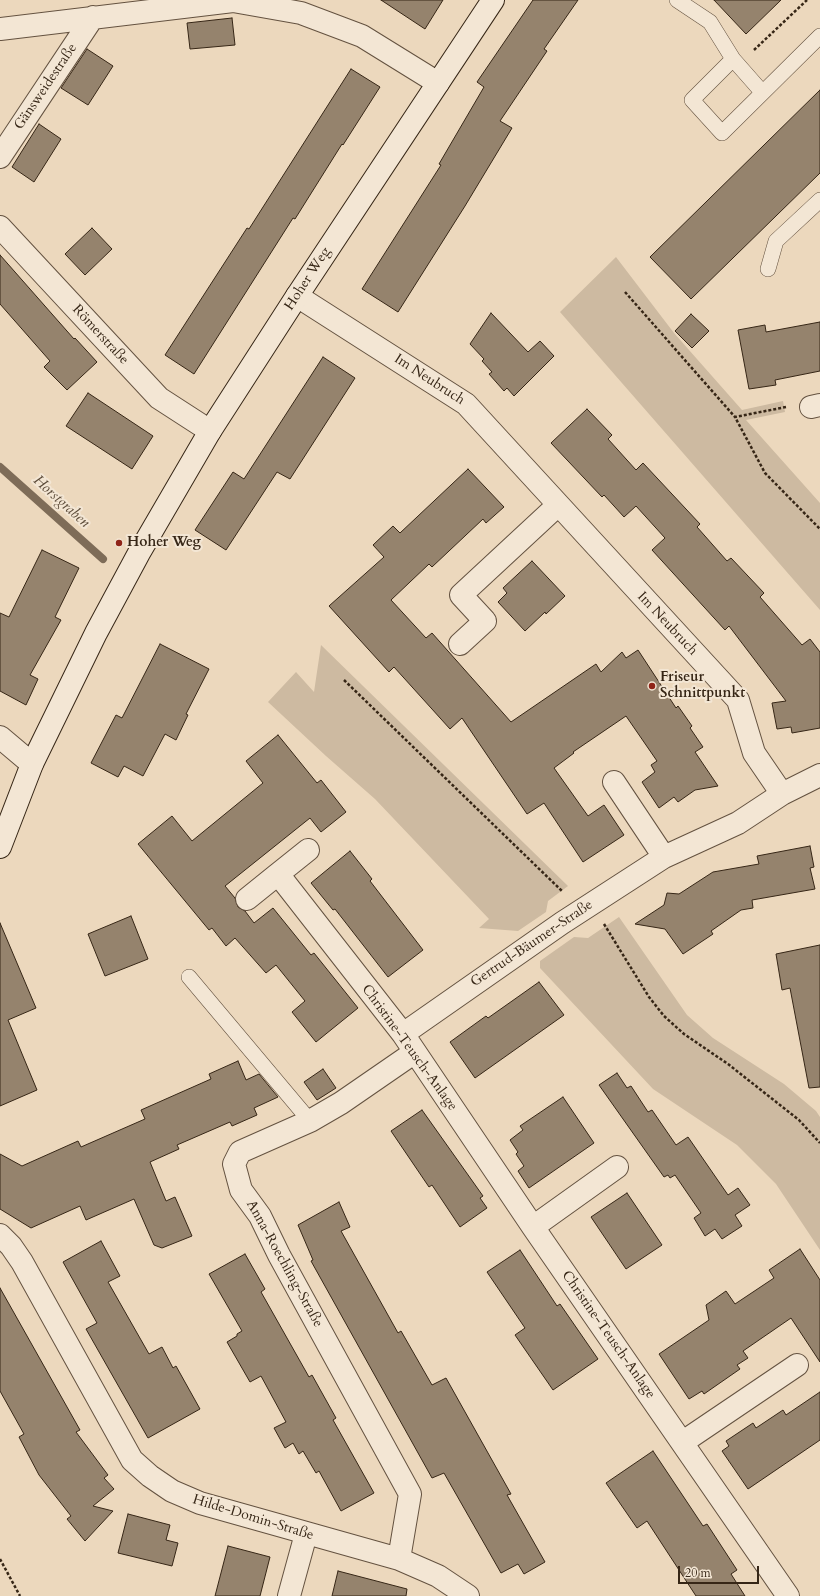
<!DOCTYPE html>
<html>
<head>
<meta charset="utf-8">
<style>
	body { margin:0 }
	#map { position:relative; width:820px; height:1596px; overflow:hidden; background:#ecd8bd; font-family:Cardo,serif }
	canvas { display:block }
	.scale { position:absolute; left:678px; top:1566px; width:81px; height:18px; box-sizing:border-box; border:2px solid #362616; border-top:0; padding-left:5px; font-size:12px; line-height:14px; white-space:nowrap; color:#362616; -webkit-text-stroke:3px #f3e6d4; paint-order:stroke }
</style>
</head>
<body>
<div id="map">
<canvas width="820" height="1596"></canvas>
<div class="scale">20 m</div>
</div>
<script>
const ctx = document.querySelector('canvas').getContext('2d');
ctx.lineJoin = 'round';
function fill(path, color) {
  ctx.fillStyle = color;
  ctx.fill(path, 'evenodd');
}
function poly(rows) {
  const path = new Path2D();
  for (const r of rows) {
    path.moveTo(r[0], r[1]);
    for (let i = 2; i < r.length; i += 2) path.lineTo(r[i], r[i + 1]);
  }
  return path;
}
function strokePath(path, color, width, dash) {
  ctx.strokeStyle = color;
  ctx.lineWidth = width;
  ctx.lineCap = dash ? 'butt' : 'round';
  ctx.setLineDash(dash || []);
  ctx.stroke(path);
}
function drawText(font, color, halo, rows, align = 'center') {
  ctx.font = font + ' Cardo,serif';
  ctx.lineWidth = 4;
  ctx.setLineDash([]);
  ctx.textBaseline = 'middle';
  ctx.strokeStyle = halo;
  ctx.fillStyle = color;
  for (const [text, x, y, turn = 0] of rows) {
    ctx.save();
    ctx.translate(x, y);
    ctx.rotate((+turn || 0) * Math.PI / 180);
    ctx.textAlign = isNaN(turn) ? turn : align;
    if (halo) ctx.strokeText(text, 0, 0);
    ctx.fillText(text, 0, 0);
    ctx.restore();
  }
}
fill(poly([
	[616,257,674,333,742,410,783,401,785,412,746,420,820,503,820,610,560,312],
	[321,645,568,886,548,901,546,912,518,931,479,928,489,919,375,799,326,756,268,702,296,672,314,692],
	[619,917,687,1015,713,1038,784,1084,816,1111,820,1117,820,1250,776,1184,737,1145,653,1089,540,968,540,961,574,937,588,938]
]), '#cdbaa1');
strokePath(poly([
	[0,467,103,559]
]), '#7e6c58', 8);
const building = poly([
	[381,0,443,0,425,29,381,0],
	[533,0,578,0,544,49,547,51,500,121,512,128,465,206,398,312,362,289,441,165,439,164,484,87,477,82,533,0],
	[714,0,781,0,746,34,714,0],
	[232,18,235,45,190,49,187,23,232,18],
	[87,49,113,66,88,105,61,88,87,49],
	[351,69,380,87,343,145,342,144,295,219,293,218,194,374,165,355,247,228,249,229,351,69],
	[820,90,820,173,691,299,650,257,820,90],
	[39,124,61,139,34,182,12,167,39,124],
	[92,228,112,249,85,275,65,254,92,228],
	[0,255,74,339,75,338,97,362,67,390,44,367,50,361,0,304,0,255],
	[491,313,528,352,540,341,554,356,514,396,507,388,504,391,489,374,492,372,482,361,484,359,470,344,491,313],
	[691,314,709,331,692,348,675,331,691,314],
	[820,322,820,371,775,380,776,385,749,389,738,330,765,325,766,332,820,322],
	[323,357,355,378,290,479,277,472,226,550,195,530,233,472,244,479,323,357],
	[88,393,153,436,132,469,66,426,88,393],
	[587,409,612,435,608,439,636,470,643,463,700,524,697,527,727,561,731,558,764,593,760,597,802,645,810,639,820,652,820,728,792,733,791,727,777,729,772,703,786,701,729,626,725,630,652,550,665,538,636,506,624,517,604,495,602,497,551,443,587,409],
	[468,469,504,507,486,523,483,519,432,567,429,564,391,600,426,638,432,633,511,722,596,664,601,672,622,652,626,658,638,650,676,708,678,706,692,726,690,728,703,747,695,752,718,786,695,790,678,802,674,797,659,808,642,782,655,772,651,765,657,761,626,716,573,752,574,753,554,768,588,816,604,805,624,835,583,862,544,803,527,814,462,718,450,729,394,667,389,672,329,606,384,557,373,545,393,526,400,533,468,469],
	[42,550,79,568,55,617,61,620,30,675,38,679,26,705,0,691,0,613,9,617,42,550],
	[532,561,565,596,546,614,545,612,525,631,498,602,507,593,503,588,532,561],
	[160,644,209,669,186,714,188,715,176,740,165,734,143,776,124,766,118,777,91,763,116,715,122,718,160,644],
	[278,735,317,783,321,780,346,812,321,832,310,818,225,886,235,898,238,907,245,911,254,923,273,908,311,955,314,953,358,1008,316,1042,292,1012,305,1001,276,965,266,973,235,938,226,946,212,928,209,930,138,844,172,816,192,841,263,783,246,761,278,735],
	[810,846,814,867,810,868,815,889,752,900,753,908,741,910,711,931,713,934,683,954,665,929,635,924,664,905,667,893,679,894,713,872,759,864,757,856,810,846],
	[350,851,372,879,370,881,423,950,388,977,335,909,333,910,311,883,350,851],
	[131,916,148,959,105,976,88,934,131,916],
	[0,923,36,1008,8,1020,37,1090,0,1106,0,923],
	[820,945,820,1087,809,1088,790,988,782,990,776,954,820,945],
	[539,982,564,1015,475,1078,450,1042,486,1016,488,1018,539,982],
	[238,1061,246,1080,259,1074,278,1097,254,1108,257,1115,232,1126,230,1122,177,1145,179,1149,150,1162,166,1201,175,1197,192,1236,162,1248,154,1245,134,1199,86,1220,80,1206,31,1228,0,1209,0,1154,22,1166,78,1141,81,1147,145,1119,141,1110,211,1079,209,1074,238,1061],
	[323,1069,336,1088,317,1100,304,1082,323,1069],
	[617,1073,627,1088,631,1086,648,1112,652,1110,676,1145,688,1137,728,1195,738,1188,750,1205,735,1215,742,1226,722,1239,715,1229,705,1236,694,1218,701,1213,675,1175,670,1178,668,1175,664,1177,599,1085,617,1073],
	[563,1097,594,1143,529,1188,518,1171,524,1166,516,1154,518,1152,510,1140,523,1130,520,1126,563,1097],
	[422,1110,483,1196,480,1198,487,1208,460,1227,432,1185,429,1187,391,1131,422,1110],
	[627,1193,662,1245,626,1269,591,1217,627,1193],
	[339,1202,350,1227,341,1231,398,1333,401,1331,432,1385,446,1378,511,1494,507,1495,545,1562,524,1574,518,1564,501,1573,444,1473,432,1478,311,1261,313,1260,298,1225,339,1202],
	[101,1241,120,1276,108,1282,149,1354,162,1347,173,1368,176,1366,200,1409,148,1438,86,1329,97,1323,63,1262,101,1241],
	[800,1249,820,1280,820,1362,791,1318,743,1351,748,1358,737,1365,740,1369,704,1394,702,1391,689,1399,659,1354,709,1320,706,1305,726,1291,735,1304,774,1278,769,1270,800,1249],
	[520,1250,557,1306,560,1304,598,1359,553,1390,515,1335,525,1328,487,1272,520,1250],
	[245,1254,265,1289,261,1292,309,1377,312,1375,336,1418,333,1420,374,1493,341,1511,319,1471,316,1473,303,1451,299,1454,293,1443,285,1448,274,1428,286,1422,261,1376,250,1382,227,1342,237,1336,237,1334,242,1331,209,1274,245,1254],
	[0,1288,80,1430,76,1432,108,1475,104,1478,114,1489,93,1506,113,1511,85,1541,67,1519,71,1516,39,1475,19,1437,24,1434,0,1391,0,1288],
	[820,1392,820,1440,748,1489,722,1451,729,1446,726,1441,753,1423,756,1428,783,1410,786,1415,820,1392],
	[653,1451,703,1526,707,1524,737,1570,731,1574,745,1596,696,1596,647,1521,637,1528,606,1483,653,1451],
	[128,1514,170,1525,166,1540,178,1543,172,1566,118,1553,128,1514],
	[228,1546,270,1557,260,1596,215,1596,228,1546],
	[338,1571,407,1589,406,1596,332,1596,338,1571]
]);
fill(building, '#95836d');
strokePath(building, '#362616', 1);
const lane = poly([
	[677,0,710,22,733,59,762,92],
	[733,59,692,100,722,133,820,36],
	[768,269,776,241,820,200],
	[189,977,310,1121]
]);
const street = poly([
	[0,29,233,1,301,13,362,36,438,83],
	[0,157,93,17],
	[0,227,159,398,210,431],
	[297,296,466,404,738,700,754,753,782,794],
	[811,407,820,405],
	[460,644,485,621,461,595,558,505],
	[0,737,32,764],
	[614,782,664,857],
	[278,874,308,850],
	[247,899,278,874,403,1034,533,1227,788,1596],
	[403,1034,562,923,664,857,738,823,782,794,820,775],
	[533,1227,617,1167],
	[0,1235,11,1246,22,1262,132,1460,150,1476,172,1491,200,1503,399,1559,438,1576,468,1596],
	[683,1442,797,1365],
	[399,1559,410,1494,279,1255,260,1216,241,1190,234,1164,240,1152,310,1121,341,1103,415,1052],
	[289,1596,306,1534]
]);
const secondary = poly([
	[0,847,32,764,96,633,139,553,210,431,297,296,493,0]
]);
strokePath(lane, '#645240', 16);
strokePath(street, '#645240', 24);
strokePath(secondary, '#362616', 24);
strokePath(poly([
	[754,50,807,0],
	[625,292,735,417],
	[786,407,735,417,765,473,820,529],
	[344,680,563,892],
	[604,924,649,997,664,1016,684,1034,728,1064,799,1120,820,1143],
	[0,1559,20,1596]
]), '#362616', 2.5, [3, 2]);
strokePath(lane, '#f3e6d4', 15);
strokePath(street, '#f3e6d4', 22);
strokePath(secondary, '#f3e6d4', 22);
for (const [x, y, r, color] of [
	[119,543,4,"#8f2418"],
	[652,686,4,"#8f2418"]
]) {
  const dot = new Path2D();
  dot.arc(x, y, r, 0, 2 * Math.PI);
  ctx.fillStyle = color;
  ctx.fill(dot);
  strokePath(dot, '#f3e6d4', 1.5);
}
drawText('14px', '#362616', '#f3e6d4', [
	["Gänsweidestraße",46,87,-56],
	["Hoher Weg",308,279,-57],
	["Römerstraße",100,335,47],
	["Im Neubruch",429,380,33],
	["Im Neubruch",667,624,47],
	["Gertrud-Bäumer-Straße",532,944,-34],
	["Christine-Teusch-Anlage",409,1048,54],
	["Anna-Roechling-Straße",284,1264,61],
	["Christine-Teusch-Anlage",608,1335,55],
	["Hilde-Domin-Straße",253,1518,17]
]);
drawText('bold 14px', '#362616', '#f3e6d4', [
	["Hoher Weg",127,543],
	["Friseur",660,678],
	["Schnittpunkt",660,694]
], 'left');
drawText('italic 15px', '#5a4937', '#f3e6d4', [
	["Horstgraben",61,502,42]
]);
</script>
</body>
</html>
